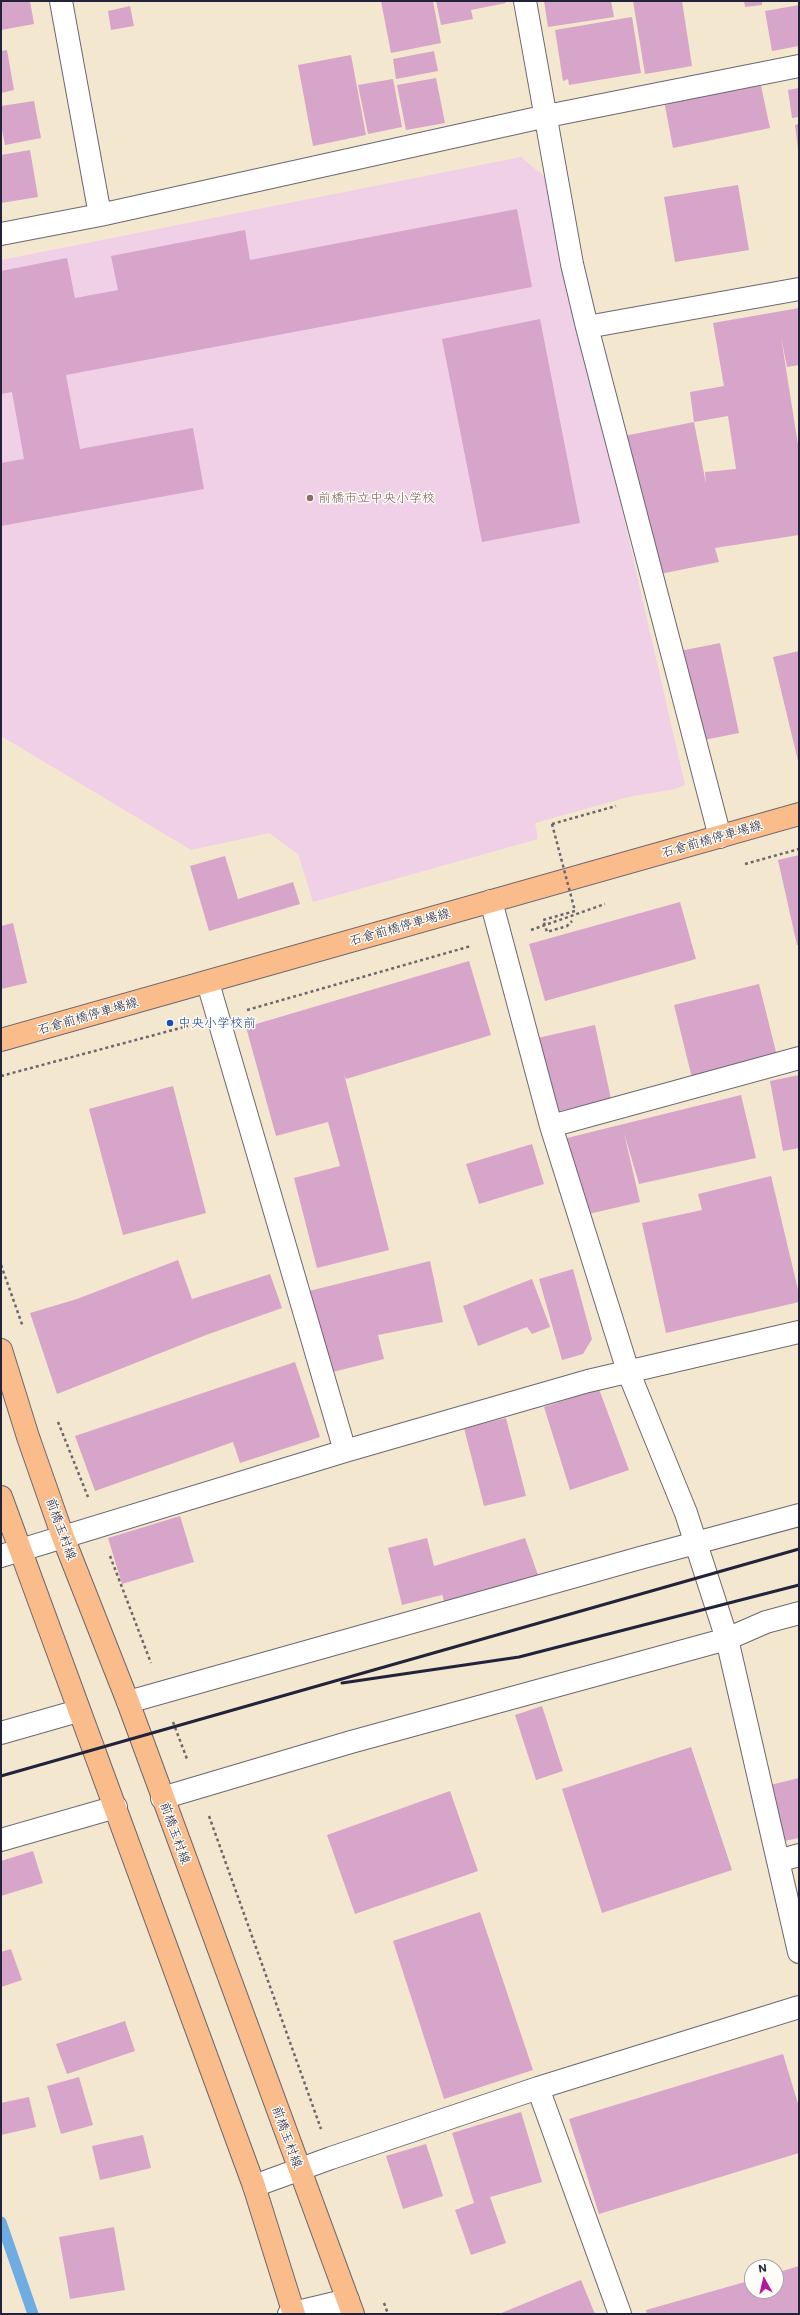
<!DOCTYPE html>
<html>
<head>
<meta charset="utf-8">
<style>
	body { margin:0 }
	#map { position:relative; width:800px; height:2315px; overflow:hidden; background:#f4e7cf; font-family:Mali,sans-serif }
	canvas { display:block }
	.frame { position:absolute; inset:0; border:2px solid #22223b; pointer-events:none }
	.north { position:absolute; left:744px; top:2259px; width:40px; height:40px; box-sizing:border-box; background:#fdfcf7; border:1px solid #a5a5ac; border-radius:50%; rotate:352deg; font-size:11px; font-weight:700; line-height:16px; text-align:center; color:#22223b }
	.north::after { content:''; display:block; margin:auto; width:14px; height:18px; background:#b5179e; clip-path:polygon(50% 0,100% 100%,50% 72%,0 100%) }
</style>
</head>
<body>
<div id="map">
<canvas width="800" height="2315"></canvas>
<div class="frame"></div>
<div class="north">N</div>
</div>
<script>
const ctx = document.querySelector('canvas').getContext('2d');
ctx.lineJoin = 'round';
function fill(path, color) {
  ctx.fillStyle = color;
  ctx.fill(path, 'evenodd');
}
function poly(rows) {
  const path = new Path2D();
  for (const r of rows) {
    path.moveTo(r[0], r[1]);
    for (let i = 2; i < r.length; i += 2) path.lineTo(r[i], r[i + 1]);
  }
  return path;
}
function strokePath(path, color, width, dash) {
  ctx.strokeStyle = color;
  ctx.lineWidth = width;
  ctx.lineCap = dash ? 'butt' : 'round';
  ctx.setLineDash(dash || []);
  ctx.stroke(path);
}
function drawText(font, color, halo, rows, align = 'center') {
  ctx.font = font + ' Mali,"Klee One",sans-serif';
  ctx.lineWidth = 3;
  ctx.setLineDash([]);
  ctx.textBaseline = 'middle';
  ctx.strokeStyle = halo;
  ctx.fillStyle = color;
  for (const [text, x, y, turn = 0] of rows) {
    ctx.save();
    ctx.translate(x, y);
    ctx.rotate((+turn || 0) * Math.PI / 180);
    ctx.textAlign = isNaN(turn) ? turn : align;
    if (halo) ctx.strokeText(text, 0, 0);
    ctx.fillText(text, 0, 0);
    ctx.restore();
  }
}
fill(poly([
	[521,157,546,178,685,785,675,789,628,797,535,823,538,839,313,902,298,854,269,833,191,850,1,736,1,260]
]), '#efd0e6');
strokePath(poly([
	[1,2222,33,2314]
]), '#6eade1', 11);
fill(poly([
	[1,1,30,1,34,24,1,30],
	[381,1,433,1,441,43,391,53],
	[436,1,505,1,506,3,471,10,473,19,441,25],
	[544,1,611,1,614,17,548,27],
	[633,1,682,1,692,66,645,74],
	[744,1,762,1,762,5,745,7],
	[799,5,799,46,772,51,765,11],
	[130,6,134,26,111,30,108,11],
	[632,17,641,73,569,85,568,79,563,81,555,30],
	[7,50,14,90,1,93,1,51],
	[434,51,438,71,396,79,393,59],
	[351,55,366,135,313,146,298,65],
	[436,78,445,123,406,130,397,85],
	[393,79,402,127,368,134,358,85],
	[760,81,770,128,673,148,664,101],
	[799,88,799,117,792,118,788,90],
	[34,101,41,138,5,145,1,125,1,106],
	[799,124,799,149,798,149,795,125],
	[30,150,38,197,1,203,1,155],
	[738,185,749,250,675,262,664,197],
	[517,209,532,287,66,375,80,449,193,428,204,489,1,526,1,463,24,459,12,392,1,394,1,271,67,258,75,298,118,290,111,256,245,230,250,260],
	[799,308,799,365,787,367,781,337,799,451,799,535,715,548,719,562,655,575,624,436,694,422,706,484,705,472,736,469,728,416,694,422,690,392,724,386,713,323],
	[540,319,580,523,482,542,442,339],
	[720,643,739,733,694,742,675,652],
	[799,651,799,761,798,761,773,657],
	[799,855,799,945,797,945,778,860],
	[225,856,238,899,293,882,300,904,209,931,190,866],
	[680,902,696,959,545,1001,529,944],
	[13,923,27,983,1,989,1,926],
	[469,961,491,1035,346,1079,344,1074,389,1250,317,1268,294,1178,340,1166,328,1122,276,1136,246,1027],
	[759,984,777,1056,692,1078,674,1005],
	[595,1025,611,1099,550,1113,533,1039],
	[799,1075,799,1148,783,1151,770,1081],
	[173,1086,206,1213,123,1235,89,1109],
	[741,1095,756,1158,639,1184,624,1133,640,1202,580,1216,563,1139],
	[532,1144,544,1184,479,1204,466,1164],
	[771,1176,799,1294,799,1302,666,1333,642,1223,702,1210,698,1194],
	[178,1260,192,1299,270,1274,282,1308,206,1335,57,1394,30,1313,77,1299],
	[430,1261,443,1322,378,1335,384,1359,325,1374,305,1292],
	[573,1269,592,1339,583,1354,562,1360,539,1279],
	[532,1279,550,1327,532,1334,527,1327,478,1346,463,1306],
	[295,1362,320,1437,240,1463,233,1442,95,1491,75,1436],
	[599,1389,629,1470,570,1490,544,1407],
	[506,1418,526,1496,484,1506,464,1428],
	[180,1516,194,1562,122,1584,108,1538],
	[427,1538,434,1566,525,1538,538,1575,445,1605,441,1590,442,1595,402,1605,388,1548],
	[542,1706,563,1771,536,1780,515,1715],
	[691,1747,732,1870,602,1913,562,1789],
	[799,1778,799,1838,780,1842,766,1786],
	[450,1791,478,1871,355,1914,327,1835],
	[33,1851,43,1883,1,1896,1,1861],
	[480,1912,533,2070,444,2099,393,1941],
	[11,1949,22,1980,1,1987,1,1952],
	[125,2021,135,2051,67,2074,56,2044],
	[783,2054,799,2107,799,2153,599,2214,569,2119],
	[79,2077,93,2125,61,2134,47,2086],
	[29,2097,36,2127,1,2135,1,2103],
	[521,2112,542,2182,490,2197,506,2243,471,2255,455,2210,474,2203,452,2133],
	[143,2135,151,2168,100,2180,92,2146],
	[426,2144,443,2196,403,2209,386,2156],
	[114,2227,125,2290,70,2299,59,2237],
	[799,2266,799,2314,647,2314,646,2310,752,2280,752,2291,776,2291,776,2273],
	[581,2280,595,2314,499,2314]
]), '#d7a5c9');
const minor = poly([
	[61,1,100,215],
	[525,1,572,264,587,327,720,837],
	[1,234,100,215,547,116,799,66],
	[587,327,799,289],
	[491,901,551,1126,628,1371,686,1513,727,1639,799,1952],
	[208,983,345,1451],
	[551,1126,799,1058],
	[1,1556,345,1451,588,1381,799,1332],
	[128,1702,640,1558,799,1515],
	[1,1733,78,1711],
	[162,1798,351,1742,727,1639,766,1622,799,1613],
	[1,1840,116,1807],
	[778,1861,799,1855],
	[538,2088,620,2314],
	[254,2186,331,2158,538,2088,799,2007],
	[289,2314,348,2300]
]);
const major = poly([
	[1,1040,799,814],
	[1,1350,28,1437,63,1537,128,1702,353,2314],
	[1,1497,254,2186,294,2314]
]);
strokePath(minor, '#6c676f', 24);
strokePath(major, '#6c676f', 24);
strokePath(poly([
	[552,824,616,806],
	[745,864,799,849],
	[531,930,605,904],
	[247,1010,471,946],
	[1,1076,188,1026],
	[1,1265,23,1327],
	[58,1422,88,1497],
	[110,1556,151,1663],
	[173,1722,187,1759],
	[209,1816,321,2129],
	[384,2303,388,2314]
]), '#6c676f', 2.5, [3, 3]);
strokePath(minor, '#fff', 22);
strokePath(major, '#f9bc8a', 22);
strokePath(poly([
	[342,1683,519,1657,799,1585],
	[1,1776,799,1549]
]), '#22223b', 3);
strokePath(poly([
	[552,824,575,911,543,920,547,932,567,926,572,921]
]), '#6c676f', 2.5, [3, 3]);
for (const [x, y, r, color] of [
	[310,498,4,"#8d6e63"],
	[170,1023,4,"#1a4fb4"]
]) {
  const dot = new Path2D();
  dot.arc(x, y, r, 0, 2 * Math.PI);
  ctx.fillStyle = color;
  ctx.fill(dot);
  strokePath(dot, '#fdfcf7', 1.5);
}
drawText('13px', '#785e54', '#fdfcf7', [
	["前橋市立中央小学校",318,498]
], 'left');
drawText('13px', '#22223b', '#fdfcf7', [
	["石倉前橋停車場線",712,839,-16],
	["石倉前橋停車場線",400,927,-16],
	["石倉前橋停車場線",88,1016,-16],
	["前橋玉村線",61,1529,70],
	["前橋玉村線",175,1833,70],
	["前橋玉村線",287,2137,70]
]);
drawText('13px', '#164399', '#fdfcf7', [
	["中央小学校前",178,1023]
], 'left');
</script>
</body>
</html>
